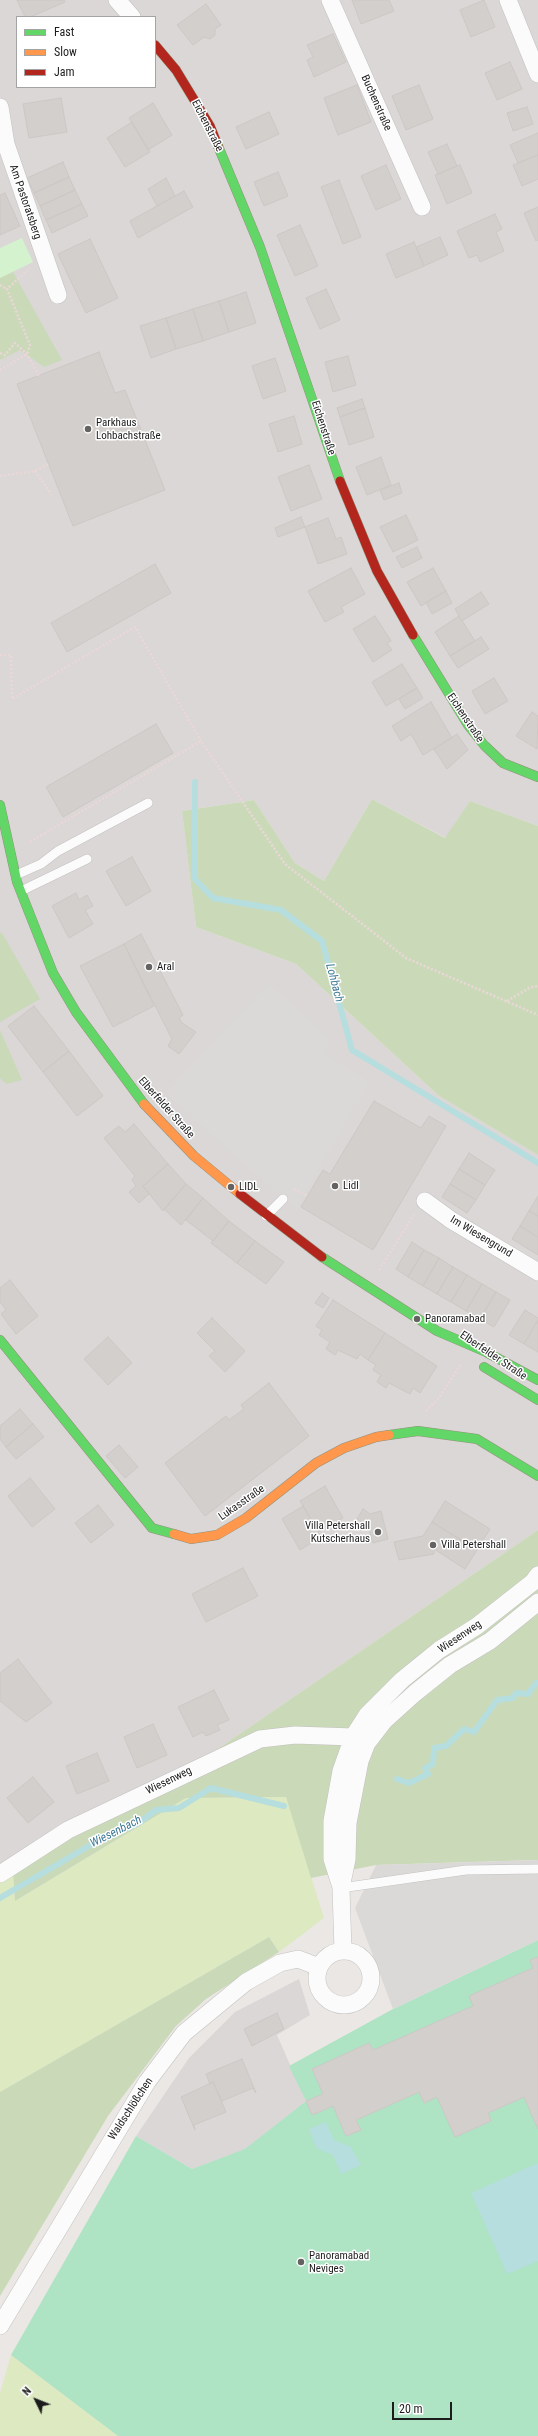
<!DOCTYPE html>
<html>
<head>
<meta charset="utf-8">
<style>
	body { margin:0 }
	#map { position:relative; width:538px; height:2436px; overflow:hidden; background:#ebe7e4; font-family:"Roboto Condensed",sans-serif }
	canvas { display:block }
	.legend { position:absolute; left:16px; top:16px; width:140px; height:72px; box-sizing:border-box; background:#fff; border:1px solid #a4a4a4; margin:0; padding:5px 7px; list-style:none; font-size:12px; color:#1c1c1c }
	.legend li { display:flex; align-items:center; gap:8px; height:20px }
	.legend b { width:20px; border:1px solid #a4a4a4 }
	.north { position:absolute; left:16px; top:2380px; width:40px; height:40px; -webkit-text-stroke:3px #fff; paint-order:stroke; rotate:313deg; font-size:11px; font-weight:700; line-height:16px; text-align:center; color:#1c1c1c }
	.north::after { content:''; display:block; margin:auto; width:14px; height:18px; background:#1c1c1c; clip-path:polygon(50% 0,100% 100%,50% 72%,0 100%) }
	.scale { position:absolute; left:392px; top:2402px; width:60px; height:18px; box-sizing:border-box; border:2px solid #1c1c1c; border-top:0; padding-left:5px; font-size:12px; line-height:14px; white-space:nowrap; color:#1c1c1c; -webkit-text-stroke:3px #fff; paint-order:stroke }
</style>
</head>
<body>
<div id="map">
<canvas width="538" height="2436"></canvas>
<ul class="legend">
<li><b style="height:5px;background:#63d668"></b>Fast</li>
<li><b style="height:5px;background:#ff974d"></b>Slow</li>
<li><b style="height:5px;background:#b3261e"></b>Jam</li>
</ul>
<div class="north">N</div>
<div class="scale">20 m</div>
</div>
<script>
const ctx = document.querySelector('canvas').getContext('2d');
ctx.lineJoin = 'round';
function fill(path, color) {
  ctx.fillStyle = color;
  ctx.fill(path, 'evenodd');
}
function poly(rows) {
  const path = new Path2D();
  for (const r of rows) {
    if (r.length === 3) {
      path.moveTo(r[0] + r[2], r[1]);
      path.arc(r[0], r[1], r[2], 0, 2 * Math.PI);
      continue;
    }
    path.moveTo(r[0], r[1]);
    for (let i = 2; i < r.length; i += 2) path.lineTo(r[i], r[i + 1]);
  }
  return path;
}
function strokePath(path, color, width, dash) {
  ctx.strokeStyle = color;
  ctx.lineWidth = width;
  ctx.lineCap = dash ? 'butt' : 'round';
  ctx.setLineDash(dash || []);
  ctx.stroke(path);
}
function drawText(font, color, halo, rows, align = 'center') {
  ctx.font = font + ' "Roboto Condensed",sans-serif';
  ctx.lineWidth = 3;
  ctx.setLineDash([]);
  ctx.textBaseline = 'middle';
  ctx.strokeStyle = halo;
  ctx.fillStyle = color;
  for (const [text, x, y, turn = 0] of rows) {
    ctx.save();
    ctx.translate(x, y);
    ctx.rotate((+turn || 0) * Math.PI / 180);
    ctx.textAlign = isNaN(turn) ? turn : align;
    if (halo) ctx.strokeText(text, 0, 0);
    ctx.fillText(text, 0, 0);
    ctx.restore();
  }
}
fill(poly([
	[0,0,538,0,538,826,470,801,446,838,372,799,324,881,295,863,254,800,182,811,196,927,296,964,439,1096,538,1155,538,1530,178,1776,0,1881],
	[17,17,155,17,155,87,17,87],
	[299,1979,310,2015,277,2035,306,2101,246,2149,192,2169,136,2136,189,2058,235,2012]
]), '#dad7d6');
fill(poly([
	[286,1797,324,1918,279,1952,269,1937,0,2092,0,1881,13,1872,15,1901,186,1798],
	[11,2355,118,2436,0,2436,0,2393]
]), '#dde9c1');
fill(poly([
	[13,272,62,360,44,367,20,350,0,360,0,278],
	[372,799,445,838,470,801,538,826,538,1155,439,1096,296,964,196,927,182,811,254,800,295,863,324,881],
	[0,933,2,933,40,999,0,1022],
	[0,1030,22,1080,6,1084,0,1078],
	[538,1530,538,1860,376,1865,311,1878,286,1797,186,1798,15,1901,13,1872,178,1776],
	[269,1937,279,1952,206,1999,176,2026,108,2116,0,2296,0,2092]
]), '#cadab8');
fill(poly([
	[22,238,33,262,0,278,0,248]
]), '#d4f2cd');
fill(poly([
	[538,1940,538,2436,118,2436,11,2355,136,2136,192,2169,245,2149,306,2101,289,2066,393,2009]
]), '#aee3c4');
fill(poly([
	[269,983,331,1041,323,1053,369,1081,296,1210,165,1093],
	[538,1860,538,1940,393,2009,355,1908,376,1865]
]), '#dbd9d8');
fill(poly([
	[326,2122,334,2140,351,2147,361,2165,341,2174,333,2155,316,2148,309,2129],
	[538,2163,538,2261,507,2274,471,2193]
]), '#b6dedf');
strokePath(poly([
	[195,782,195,879,213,898,281,910,322,941,352,1050,538,1163],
	[397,1779,409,1783,428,1774,425,1768,433,1764,434,1748,446,1746,464,1729,474,1732,497,1700,513,1698,516,1693,528,1694,536,1683,538,1683],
	[0,1898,94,1843,137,1824,156,1810,179,1808,211,1788,284,1806]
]), '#b6dedf', 6);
const building = poly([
	[17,0,64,0,65,2,30,17,25,17,17,0],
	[352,0,389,0,394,11,361,24,352,0],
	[484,0,495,27,471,37,460,10,484,0],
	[206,4,221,25,215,29,215,35,210,39,204,37,193,45,177,25,206,4],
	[333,34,346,62,314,77,307,60,313,57,307,45,333,34],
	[510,62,522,89,497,100,485,73,510,62],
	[357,85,371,122,338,135,324,98,357,85],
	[419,85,433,119,406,130,392,96,419,85],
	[61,98,67,132,29,138,23,104,61,98],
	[153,103,172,135,148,150,129,118,153,103],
	[527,107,533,124,513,131,507,113,527,107],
	[269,112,279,134,246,149,236,127,269,112],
	[132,122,150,152,125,167,107,138,132,122],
	[538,133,538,155,518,163,510,145,538,133],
	[447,144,457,166,438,174,428,152,447,144],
	[538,155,538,179,522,186,513,165,538,155],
	[63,162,69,177,34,193,27,178,63,162],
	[386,165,401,199,376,210,361,176,386,165],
	[460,165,472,193,447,204,435,175,460,165],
	[278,172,288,196,264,206,254,182,278,172],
	[69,177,75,190,40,206,34,193,69,177],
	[166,178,175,196,157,206,148,189,166,178],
	[339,180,361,237,343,244,321,187,339,180],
	[75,190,82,204,46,220,40,206,75,190],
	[184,191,193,207,138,238,130,221,184,191],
	[5,193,20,226,0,235,0,195,5,193],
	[82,204,88,216,52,233,46,220,82,204],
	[538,207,538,240,536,241,524,213,538,207],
	[495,214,502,229,496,232,504,251,480,262,477,255,469,258,457,231,495,214],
	[300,225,318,266,295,276,277,235,300,225],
	[440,237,448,255,424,266,416,247,440,237],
	[90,239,118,298,86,313,58,254,90,239],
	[414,242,424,266,396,278,386,254,414,242],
	[326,289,340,320,320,329,306,298,326,289],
	[246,292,256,323,229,332,219,301,246,292],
	[219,301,229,332,203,341,193,309,219,301],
	[193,309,203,341,176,349,166,318,193,309],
	[166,318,176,349,151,358,140,326,166,318],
	[99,352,115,393,125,390,165,490,73,526,17,384,99,352],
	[348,356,356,385,333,392,325,362,348,356],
	[275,358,286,391,263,399,252,366,275,358],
	[362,399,365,408,340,417,337,408,362,399],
	[365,408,374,437,349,445,340,417,365,408],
	[294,416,302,444,278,452,269,424,294,416],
	[381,457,391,485,367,495,356,467,381,457],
	[309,465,322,499,291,511,278,477,309,465],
	[399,483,402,493,384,500,380,490,399,483],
	[406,515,418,540,393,552,380,527,406,515],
	[301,517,305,527,278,537,275,528,301,517],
	[328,518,336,539,341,537,347,554,318,564,305,527,328,518],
	[417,547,422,558,402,568,396,557,417,547],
	[155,564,171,593,67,652,51,623,155,564],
	[351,568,365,594,341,607,344,612,325,622,308,591,351,568],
	[433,568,446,591,421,606,407,582,433,568],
	[446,591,452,603,432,614,426,602,446,591],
	[481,592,489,604,462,621,455,609,481,592],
	[375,616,391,641,387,643,392,650,373,662,353,629,375,616],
	[459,616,475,641,450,656,435,632,459,616],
	[481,637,489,649,458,668,450,656,481,637],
	[402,664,417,688,386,706,372,682,402,664],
	[494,678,508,701,485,714,472,691,494,678],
	[417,688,423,698,405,709,399,699,417,688],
	[431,702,452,738,423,755,411,734,401,741,392,726,431,702],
	[532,712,538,716,537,749,516,736,532,712],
	[156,724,173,753,63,817,46,787,156,724],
	[457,734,468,750,447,769,434,749,457,734],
	[132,857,151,891,126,906,106,871,132,857],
	[76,893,79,900,87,895,93,906,85,910,93,924,69,938,52,906,76,893],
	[141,934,183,1015,179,1018,182,1023,196,1032,179,1054,168,1046,172,1039,124,944,141,934],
	[124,944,154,1006,113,1027,80,966,124,944],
	[34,1006,69,1051,43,1072,8,1026,34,1006],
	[69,1051,103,1096,77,1116,43,1072,69,1051],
	[374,1101,421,1128,429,1116,446,1126,373,1250,301,1207,323,1170,330,1174,374,1101],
	[134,1124,168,1164,143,1186,149,1194,139,1203,129,1192,136,1186,132,1180,135,1176,104,1138,119,1126,125,1132,134,1124],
	[469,1153,495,1170,485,1185,459,1169,469,1153],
	[168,1164,186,1184,163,1211,143,1186,168,1164],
	[459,1169,485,1185,476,1200,450,1184,459,1169],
	[186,1184,203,1198,181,1225,164,1209,186,1184],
	[450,1184,476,1200,467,1213,442,1197,450,1184],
	[538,1196,538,1216,529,1211,538,1196],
	[203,1198,229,1221,213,1241,186,1220,203,1198],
	[529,1211,538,1216,538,1237,520,1226,529,1211],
	[229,1221,255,1241,237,1263,211,1243,229,1221],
	[520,1226,538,1237,538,1255,512,1239,520,1226],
	[255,1241,284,1262,266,1284,237,1263,255,1241],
	[412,1242,424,1250,408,1277,396,1269,412,1242],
	[424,1250,439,1258,423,1286,408,1277,424,1250],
	[439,1258,453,1267,437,1294,423,1286,439,1258],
	[453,1267,467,1275,451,1302,437,1294,453,1267],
	[467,1275,482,1284,466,1311,451,1302,467,1275],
	[10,1280,38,1316,16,1334,1,1314,6,1310,0,1302,0,1288,10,1280],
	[482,1284,496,1292,480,1319,466,1311,482,1284],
	[496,1292,510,1300,494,1327,480,1319,496,1292],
	[322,1293,329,1298,323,1308,315,1303,322,1293],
	[333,1300,385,1333,368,1360,360,1354,357,1359,338,1350,335,1355,326,1349,330,1342,319,1335,322,1330,316,1326,333,1300],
	[525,1310,538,1318,538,1320,524,1344,509,1335,525,1310],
	[212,1318,245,1351,225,1372,209,1356,215,1351,197,1333,212,1318],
	[538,1320,538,1352,524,1344,538,1320],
	[385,1333,437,1366,420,1393,413,1388,410,1394,389,1383,386,1388,377,1382,381,1375,373,1370,376,1365,368,1360,385,1333],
	[108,1337,132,1363,108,1385,84,1359,108,1337],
	[269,1383,309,1436,205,1516,165,1463,226,1416,229,1420,244,1409,241,1405,269,1383],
	[20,1409,33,1424,6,1447,0,1439,0,1426,20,1409],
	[33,1424,44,1437,16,1459,6,1447,33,1424],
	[119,1445,138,1467,125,1478,106,1456,119,1445],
	[30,1478,55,1509,32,1527,8,1496,30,1478],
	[325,1486,343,1518,319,1532,300,1501,325,1486],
	[445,1501,490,1529,477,1550,432,1522,445,1501],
	[98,1505,114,1525,91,1543,75,1523,98,1505],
	[303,1506,321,1537,300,1550,282,1519,303,1506],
	[363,1509,370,1514,381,1511,388,1539,373,1543,368,1526,357,1519,363,1509],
	[432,1522,477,1550,465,1569,434,1549,434,1554,399,1560,394,1542,423,1536,432,1522],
	[243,1568,258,1596,206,1622,192,1594,243,1568],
	[18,1659,52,1703,26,1722,0,1701,0,1673,18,1659],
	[214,1690,229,1720,217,1725,220,1730,206,1736,203,1732,193,1737,178,1707,214,1690],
	[153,1724,167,1755,137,1768,124,1737,153,1724],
	[97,1753,109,1781,77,1794,66,1766,97,1753],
	[33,1777,54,1802,28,1823,7,1798,33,1777],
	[538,1957,538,2129,524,2097,488,2113,491,2121,455,2137,437,2097,424,2103,419,2092,356,2120,361,2130,346,2136,333,2106,312,2115,306,2101,323,2094,312,2069,369,2043,373,2050,473,2006,469,1996,533,1968,530,1960,538,1957],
	[277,2013,284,2029,252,2046,244,2029,277,2013],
	[242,2059,256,2093,253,2088,222,2101,213,2082,210,2084,206,2074,242,2059],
	[213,2082,226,2112,194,2125,195,2130,181,2097,213,2082]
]);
fill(building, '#d3cfcd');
strokePath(building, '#cec8c5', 1);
const lane = poly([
	[16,875,41,864,58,851,148,803],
	[21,891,87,859],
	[266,1216,283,1199],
	[341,1888,466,1870,538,1869]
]);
const street = poly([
	[117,0,132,17],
	[330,0,422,207],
	[508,0,538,74],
	[0,107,6,144,58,295],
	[425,1201,451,1220,538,1272],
	[0,1874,68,1830,260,1739,295,1735,353,1737,363,1741],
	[341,1887,332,1859,332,1821,341,1771,353,1737,367,1715,402,1680,439,1650,477,1626,533,1582,538,1575],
	[343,1951,341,1888,347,1859,348,1823,360,1761,367,1743,384,1721,415,1693,450,1665,490,1641,538,1602],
	[344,1978,27],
	[0,2326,147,2082,184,2033,246,1982,280,1963,298,1959,319,1967]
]);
const fast = poly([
	[218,146,260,247,340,481],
	[413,635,468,725,484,745,503,763,538,777],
	[0,805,17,882,53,973,76,1012,144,1104],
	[322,1257,437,1331,486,1352,538,1380],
	[0,1340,152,1528,174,1534],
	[484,1367,538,1400],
	[389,1435,418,1431,477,1439,538,1476]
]);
const slow = poly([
	[144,1104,194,1156,240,1194],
	[174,1534,191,1539,217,1535,246,1518,316,1463,344,1448,376,1437,389,1435]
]);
const jam = poly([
	[155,45,176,70,210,126,218,146],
	[340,481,377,571,413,635],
	[240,1194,322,1257]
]);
strokePath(lane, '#c3c2c0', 10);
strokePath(street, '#c3c2c0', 18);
strokePath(fast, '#95927c', 10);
strokePath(slow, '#95927c', 10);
strokePath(jam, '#95927c', 10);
strokePath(poly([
	[0,285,7,289],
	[0,353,5,355,15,343,27,354,39,376],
	[0,370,27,354,30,345,7,289,30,268],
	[35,471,52,495],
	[0,476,35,471,49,464],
	[0,655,11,655,12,699,135,627,201,741],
	[30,842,201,741,285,864,406,958,538,1015],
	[507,1001,531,987,538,986],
	[294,1189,308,1196],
	[379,1270,414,1215],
	[426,1411,439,1398,461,1364]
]), '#ebd7d8', 2.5, [2, 2]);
strokePath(lane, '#fcfbfb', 9);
strokePath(street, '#fcfbfb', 17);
strokePath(fast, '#63d668', 9);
strokePath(slow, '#ff974d', 9);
strokePath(jam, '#b3261e', 9);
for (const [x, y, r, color] of [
	[88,429,4,"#646362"],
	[149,967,4,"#646362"],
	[335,1186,4,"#646362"],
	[231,1187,4,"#646362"],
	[417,1319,4,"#646362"],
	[378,1532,4,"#646362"],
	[433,1545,4,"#646362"],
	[301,2262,4,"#646362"]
]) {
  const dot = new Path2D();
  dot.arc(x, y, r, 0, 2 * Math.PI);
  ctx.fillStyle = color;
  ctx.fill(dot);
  strokePath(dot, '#fff', 1.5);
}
drawText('11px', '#1c1c1c', '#fff', [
	["Buchenstraße",376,103,66],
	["Eichenstraße",207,126,63],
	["Am Pastoratsberg",25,202,71],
	["Eichenstraße",323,428,72],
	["Eichenstraße",465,718,56],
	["Elberfelder Straße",166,1108,48],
	["Im Wiesengrund",481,1237,31],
	["Elberfelder Straße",493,1356,34],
	["Lukasstraße",242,1503,-35],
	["Wiesenweg",460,1637,-34],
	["Wiesenweg",169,1781,-26],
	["Waldschlößchen",131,2109,-57]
]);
drawText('11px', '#1c1c1c', '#fff', [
	["Parkhaus",96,423],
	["Lohbachstraße",96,436],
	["Aral",157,967],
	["Lidl",343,1186],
	["LIDL",239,1187],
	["Panoramabad",425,1319],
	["Villa Petershall",370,1526,"right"],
	["Kutscherhaus",370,1539,"right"],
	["Villa Petershall",441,1545],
	["Panoramabad",309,2256],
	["Neviges",309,2269]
], 'left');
drawText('italic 12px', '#3e7996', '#fff', [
	["Lohbach",334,983,75],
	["Wiesenbach",116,1832,-27]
]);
</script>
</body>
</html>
